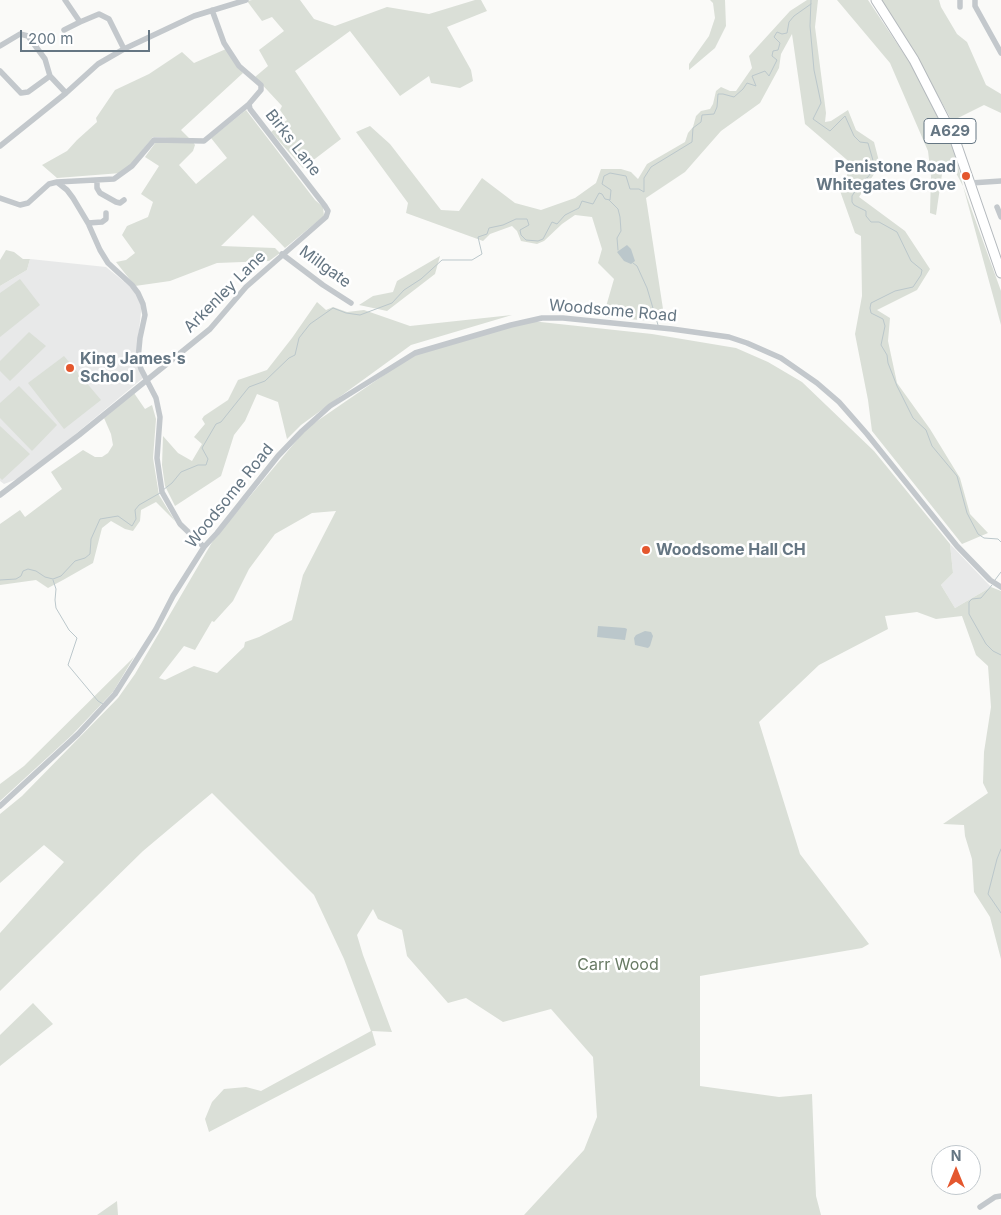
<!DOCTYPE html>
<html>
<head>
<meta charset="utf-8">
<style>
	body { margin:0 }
	#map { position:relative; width:1001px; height:1215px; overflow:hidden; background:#fafaf8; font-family:Inter,sans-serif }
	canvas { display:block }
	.north { position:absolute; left:931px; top:1145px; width:50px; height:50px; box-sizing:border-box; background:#fff; border:1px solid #c1c8cd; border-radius:50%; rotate:0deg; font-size:14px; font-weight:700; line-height:20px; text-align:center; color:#657683 }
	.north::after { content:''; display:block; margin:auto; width:18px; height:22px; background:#e4572e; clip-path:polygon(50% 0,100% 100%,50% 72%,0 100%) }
	.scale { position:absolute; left:20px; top:30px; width:130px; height:22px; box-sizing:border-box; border:2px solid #657683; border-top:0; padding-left:6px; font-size:15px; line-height:18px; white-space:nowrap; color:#657683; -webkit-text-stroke:4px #fff; paint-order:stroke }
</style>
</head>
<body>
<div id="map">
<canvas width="1001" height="1215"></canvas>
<div class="north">N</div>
<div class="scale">200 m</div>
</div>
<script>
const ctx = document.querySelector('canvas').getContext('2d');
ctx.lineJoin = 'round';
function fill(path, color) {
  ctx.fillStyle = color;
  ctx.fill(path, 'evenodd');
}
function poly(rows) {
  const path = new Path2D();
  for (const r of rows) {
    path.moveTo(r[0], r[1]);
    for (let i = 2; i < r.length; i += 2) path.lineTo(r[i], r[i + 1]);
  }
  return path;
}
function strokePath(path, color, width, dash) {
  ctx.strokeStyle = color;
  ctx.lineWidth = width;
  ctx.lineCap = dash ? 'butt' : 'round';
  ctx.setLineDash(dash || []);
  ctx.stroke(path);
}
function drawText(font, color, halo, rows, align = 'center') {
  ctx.font = font + ' Inter,sans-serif';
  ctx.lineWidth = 5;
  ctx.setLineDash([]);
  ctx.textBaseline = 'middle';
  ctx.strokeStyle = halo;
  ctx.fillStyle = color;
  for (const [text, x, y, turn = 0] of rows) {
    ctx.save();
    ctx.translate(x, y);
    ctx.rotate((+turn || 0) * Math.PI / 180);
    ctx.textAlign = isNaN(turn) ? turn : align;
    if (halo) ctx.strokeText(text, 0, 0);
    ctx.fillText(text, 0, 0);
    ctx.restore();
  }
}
fill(poly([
	[30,259,106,267,133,289,142,303,136,358,143,378,25,476,4,484,0,481,0,286,27,270],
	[950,544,991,587,955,608,941,585,953,573]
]), '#e8e9e9');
fill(poly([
	[252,0,300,0,314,19,335,26,387,7,429,14,475,0,481,0,487,11,447,27,471,70,473,81,460,88,431,83,429,76,400,96,350,31,295,71,341,139,303,168,271,132,287,120,280,110,282,106,255,77,268,66,259,50,284,31,272,17,262,21,247,1],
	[710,0,725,0,726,26,715,48,689,70,689,64,709,36,715,18,713,3],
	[807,0,818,0,815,27,826,113,825,122,831,121,848,110,856,130,874,142,880,165,859,197,905,231,930,269,917,290,877,310,890,318,888,341,897,383,930,429,960,478,970,514,988,533,962,544,872,431,868,400,855,334,862,296,861,236,855,233,839,188,853,165,805,124,792,34,781,54,779,68,760,103,721,131,685,172,646,198,665,322,603,317,614,279,598,263,602,249,592,217,575,215,562,224,544,241,537,244,521,241,517,231,512,226,490,234,483,241,406,213,408,203,356,132,370,126,390,144,441,210,459,211,482,178,515,203,541,210,575,198,596,183,601,169,621,169,631,172,638,179,647,164,685,142,688,133,693,127,696,116,701,111,710,109,713,104,716,91,721,87,730,91,736,91,752,68,749,56,790,11],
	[837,0,868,0,910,63,923,86,953,145,963,186,1001,291,1001,325,963,186,950,162,943,167,936,215,930,213,931,176,928,151,890,63],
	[880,0,939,0,941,7,957,34,967,42,986,85,1001,94,1001,113,984,105,952,121,916,56],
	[226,49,243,73,181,130,190,139,153,137,131,164,121,173,57,178,42,165,67,151,77,140,97,122,96,118,115,90,149,74,182,52,194,63],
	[246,110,315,200,323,207,324,216,285,248,253,215,221,246,275,248,280,253,269,261,217,263,170,281,135,286,116,262,126,260,135,253,122,235,127,226,148,217,153,202,141,194,159,166,145,157,156,142,193,142,195,145,193,151,179,165,196,184,227,158,211,138],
	[6,250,14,252,23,259,30,259,27,270,0,286,0,260],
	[440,256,435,274,387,311,359,305,373,296,393,292,397,281],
	[20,279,40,305,0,337,0,293],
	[317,302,326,310,333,307,347,312,364,310,410,326,512,315,411,345,301,425,287,439,278,402,257,394,245,421,234,435,221,476,175,506,165,486,162,465,163,436,178,453,192,461,202,444,194,437,205,424,202,419,204,416,228,400,238,380,267,370,292,338],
	[522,320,652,334,736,348,768,362,802,382,874,451,950,544,953,573,941,585,955,608,991,587,1001,591,1001,959,990,917,974,892,972,859,965,836,964,825,943,824,988,793,983,783,984,752,991,707,988,666,976,655,962,616,936,619,917,612,885,616,888,629,819,665,759,722,800,854,869,944,862,948,700,976,700,1086,779,1097,812,1094,816,1196,821,1215,524,1215,584,1150,597,1117,593,1057,551,1009,503,1022,466,998,448,1003,407,956,402,930,378,919,373,909,357,935,363,955,392,1032,372,1031,376,1045,209,1132,205,1119,212,1102,224,1089,246,1087,261,1091,371,1031,344,959,314,895,212,793,143,851,0,991,0,933,64,862,44,845,0,883,0,814,22,796,118,698,135,674,214,539,307,428,416,353],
	[336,511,303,575,292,620,259,637,245,642,244,647,217,673,194,666,165,680,159,678,184,646,195,650,212,621,214,622,233,601,249,569,275,534,312,513],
	[29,332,46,346,10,381,0,371,0,361],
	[64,356,101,400,64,429,28,383],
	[19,386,57,425,32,451,0,418,0,403],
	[134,393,145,409,152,405,156,419,153,458,159,495,175,521,156,502,141,510,140,521,133,531,125,529,111,521,102,528,93,563,63,580,48,588,36,580,0,585,0,524,20,510,25,517,62,489,51,472,83,450,95,457,102,457,108,453,113,445,111,434,104,418],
	[0,426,30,454,2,480,0,478],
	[134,657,113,692,72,735,0,801,0,784,24,766],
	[33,1003,53,1024,0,1066,0,1035],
	[117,1201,118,1215,97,1215]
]), '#dadfd7');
fill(poly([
	[627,245,631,249,635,261,631,264,624,261,617,252],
	[598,626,625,628,627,629,625,640,597,637],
	[645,631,651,632,653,636,650,646,648,648,635,645,634,638,636,635]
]), '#bbc7cb');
strokePath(poly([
	[811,0,810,26,814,70,821,103,813,119,830,131,845,116,854,136,860,142,868,143,874,164,873,170,868,177,861,182,852,196,852,202,854,205,866,211,866,216,871,222,879,222,897,232,911,261,922,270,921,275,913,287,895,291,871,303,870,308,871,313,883,319,885,326,881,345,887,355,888,363,897,386,913,418,926,430,932,446,957,476,967,513,978,534,984,538,998,539,1001,542],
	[609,200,618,209,620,217,621,231,617,238,618,250],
	[633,263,637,266,647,288,658,325],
	[163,490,172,483,181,472,198,465,206,465,208,459,202,448,216,424,221,422,249,387,265,381,289,358,295,355,299,338,310,324,333,308,346,313,360,315,392,303,404,290,421,279,442,260,472,260,482,254,478,237,487,234,489,228,503,225,516,219,527,219,529,225,520,230,521,235,526,240,538,241,543,239,552,222,557,224,565,215,579,208,582,201,593,204,599,193,602,194,605,199,610,200,611,190,602,184,604,176,610,173,626,176,630,189,639,189,644,192,644,178,651,167,692,142,693,128,701,122,702,115,714,114,717,107,718,94,723,94,734,97,743,89,747,83,756,86,752,76,765,71,769,76,777,60,772,56,773,51,778,50,780,43,774,37,777,32,782,34,787,33,789,22,794,16,811,4],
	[0,580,16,579,21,576,23,571,28,569,36,571,45,577,53,579,61,576,75,561,85,558,90,554,91,539,100,519,118,516,132,526,136,519,135,510,139,505,160,493],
	[53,580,56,589,55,600,56,608,69,630,77,638,68,665,98,701,103,704],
	[995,580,1001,572],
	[992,585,981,598,972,599,969,602,969,614,986,644,993,651,1001,655],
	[1001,849,997,859,988,894,1001,913]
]), '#bbc7cb', 1);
const highway = poly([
	[876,0,914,60,955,140,1001,273]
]);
strokePath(highway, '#b4b9bd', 11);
strokePath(poly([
	[65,0,80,22,99,14,109,19,124,49],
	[975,0,975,6,1001,53],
	[960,7,960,0],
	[64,30,80,22],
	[0,46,20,34,28,36,45,59,50,76,66,93],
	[0,71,21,93,28,92,50,76],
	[0,146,66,93,98,64,124,49,194,16,246,0],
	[97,180,97,188,100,193,116,202,120,203,124,200],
	[57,182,114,179,132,166,154,140,204,141,249,104],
	[971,183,1001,181],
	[0,198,20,205,28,203,49,184,57,182,67,190,73,198,88,223,100,250,108,263,132,285,138,293,143,304,145,315,140,338,138,359,141,369,156,398,160,417,157,458,162,492,180,524,204,547],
	[997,207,1001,217],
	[88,223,102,222,106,219,106,213],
	[282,254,323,285,351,303],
	[0,495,79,435,210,329,246,287,326,217,328,211,325,206,250,109,249,104,261,90,261,85,239,66,224,43,212,10],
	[0,806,78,734,115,694,156,629,173,596,204,547,217,533,278,456,302,431,330,406,415,353,511,325,542,318,563,318,672,329,729,337,747,343,781,358,817,383,839,402,867,434,957,546,990,580,1001,587],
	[980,1207,995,1197,1001,1196]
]), '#c3c8cc', 5.5);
strokePath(highway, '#fff', 9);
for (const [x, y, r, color] of [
	[966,176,5,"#e4572e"],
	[70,368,5,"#e4572e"],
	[646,550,5,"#e4572e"]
]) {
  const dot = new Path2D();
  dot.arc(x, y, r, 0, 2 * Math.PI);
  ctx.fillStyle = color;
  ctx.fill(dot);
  strokePath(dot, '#fff', 2);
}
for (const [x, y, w] of [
	[950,131,52]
]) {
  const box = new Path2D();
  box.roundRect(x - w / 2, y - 12.5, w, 25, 4);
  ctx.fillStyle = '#fff';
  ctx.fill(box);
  strokePath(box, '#657683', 1);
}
drawText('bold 15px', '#657683', null, [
	["A629",950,131]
]);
drawText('16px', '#657683', '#fff', [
	["Birks Lane",293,143,52],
	["Millgate",325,267,36],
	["Arkenley Lane",225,292,-45],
	["Woodsome Road",613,311,5],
	["Woodsome Road",230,496,-51]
]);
drawText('bold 16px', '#657683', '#fff', [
	["Penistone Road",956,167,"right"],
	["Whitegates Grove",956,185,"right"],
	["King James's",80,359],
	["School",80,377],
	["Woodsome Hall CH",656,550]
], 'left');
drawText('16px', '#687a64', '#fff', [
	["Carr Wood",618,965]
]);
</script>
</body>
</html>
